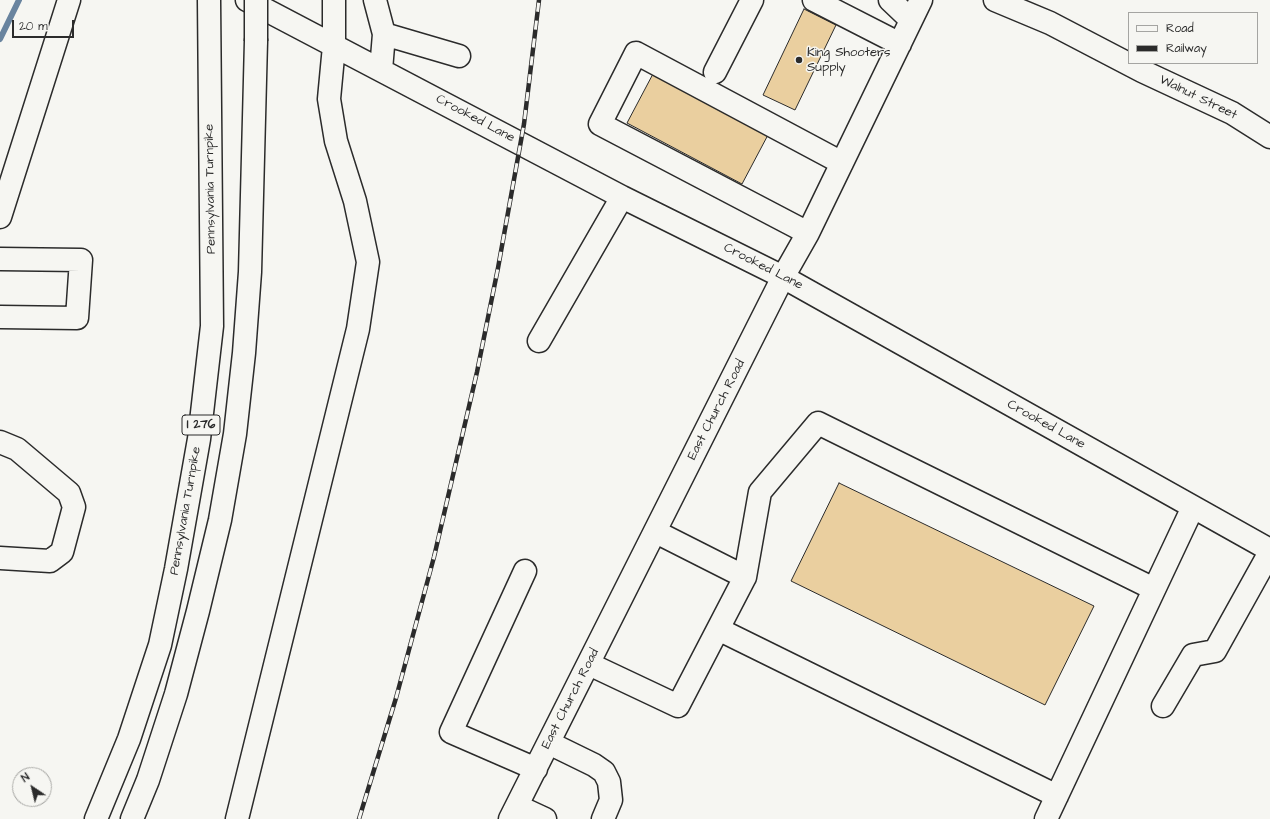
<!DOCTYPE html>
<html>
<head>
<meta charset="utf-8">
<style>
	body { margin:0 }
	#map { position:relative; width:1270px; height:819px; overflow:hidden; background:#f6f6f2; font-family:"Architects Daughter",sans-serif }
	canvas { display:block }
	.legend { position:absolute; left:1128px; top:12px; width:130px; height:52px; box-sizing:border-box; background:#f6f6f2; border:1px solid #a5a5a2; margin:0; padding:5px 7px; list-style:none; font-size:12px; color:#2b2b2b }
	.legend li { display:flex; align-items:center; gap:8px; height:20px }
	.legend b { width:20px; border:1px solid #a5a5a2 }
	.north { position:absolute; left:12px; top:767px; width:40px; height:40px; box-sizing:border-box; background:#f6f6f2; border:1px solid #a5a5a2; border-radius:50%; rotate:325deg; font-size:11px; font-weight:700; line-height:16px; text-align:center; color:#2b2b2b }
	.north::after { content:''; display:block; margin:auto; width:14px; height:18px; background:#2b2b2b; clip-path:polygon(50% 0,100% 100%,50% 72%,0 100%) }
	.scale { position:absolute; left:12px; top:20px; width:62px; height:18px; box-sizing:border-box; border:2px solid #2b2b2b; border-top:0; padding-left:5px; font-size:12px; line-height:14px; white-space:nowrap; color:#2b2b2b; -webkit-text-stroke:3px #f6f6f2; paint-order:stroke }
</style>
</head>
<body>
<div id="map">
<canvas width="1270" height="819"></canvas>
<ul class="legend">
<li><b style="height:5px;background:#f6f6f2"></b>Road</li>
<li><b style="height:5px;background:#2b2b2b"></b>Railway</li>
</ul>
<div class="north">N</div>
<div class="scale">20 m</div>
</div>
<script>
const ctx = document.querySelector('canvas').getContext('2d');
ctx.lineJoin = 'round';
function poly(rows) {
  const path = new Path2D();
  for (const r of rows) {
    path.moveTo(r[0], r[1]);
    for (let i = 2; i < r.length; i += 2) path.lineTo(r[i], r[i + 1]);
  }
  return path;
}
function strokePath(path, color, width, dash) {
  ctx.strokeStyle = color;
  ctx.lineWidth = width;
  ctx.lineCap = dash ? 'butt' : 'round';
  ctx.setLineDash(dash || []);
  ctx.stroke(path);
}
function fill(path, color) {
  ctx.fillStyle = color;
  ctx.fill(path, 'evenodd');
}
function drawText(font, color, halo, rows, align = 'center') {
  ctx.font = font + ' "Architects Daughter",sans-serif';
  ctx.lineWidth = 3;
  ctx.setLineDash([]);
  ctx.textBaseline = 'middle';
  ctx.strokeStyle = halo;
  ctx.fillStyle = color;
  for (const [text, x, y, turn = 0] of rows) {
    ctx.save();
    ctx.translate(x, y);
    ctx.rotate((+turn || 0) * Math.PI / 180);
    ctx.textAlign = isNaN(turn) ? turn : align;
    if (halo) ctx.strokeText(text, 0, 0);
    ctx.fillText(text, 0, 0);
    ctx.restore();
  }
}
strokePath(poly([
	[0,39,19,0]
]), '#69849f', 6);
const building = poly([
	[804,9,836,25,795,110,763,95,804,9],
	[654,72,769,133,742,184,627,123,654,72],
	[839,483,1094,606,1045,705,791,581,839,483]
]);
fill(building, '#eacf9f');
strokePath(building, '#2b2b2b', 1);
const minor = poly([
	[247,0,622,197,783,277,1270,550],
	[375,0,384,34],
	[814,0,900,44],
	[890,0,911,20],
	[995,0,1050,23,1142,71,1232,113,1270,137],
	[381,70,384,34,459,56],
	[715,72,752,0],
	[0,217,69,0],
	[808,233,600,124,636,53,842,163],
	[0,259,81,260,77,318,0,317],
	[539,341,622,197],
	[0,442,17,449,69,493,74,507,62,552,50,561,0,558],
	[525,571,451,732,536,769],
	[745,577,760,492,818,423,1154,589],
	[718,629,1057,796],
	[589,664,678,706,745,577,656,532],
	[1163,706,1193,655,1215,651,1270,552],
	[549,743,594,765,604,772,609,782,611,800,603,819],
	[517,806,545,819],
	[237,819,358,329,368,262,355,201,336,141,329,99,334,46,334,0],
	[510,819,783,277,808,233,921,0],
	[1046,819,1193,507]
]);
const highway = poly([
	[96,819,129,739,160,645,176,569,199,439,212,326,209,0],
	[132,819,148,780,176,694,198,611,220,520,235,434,244,353,250,272,256,41]
]);
strokePath(minor, '#2b2b2b', 25);
strokePath(highway, '#2b2b2b', 25);
strokePath(minor, '#f6f6f2', 22);
strokePath(highway, '#f6f6f2', 22);
const rail = poly([
	[359,819,396,698,434,557,477,372,498,268,524,124,539,0]
]);
strokePath(rail, '#2b2b2b', 4.5);
strokePath(rail, '#f6f6f2', 3, [9]);
const highwayBridge = poly([
	[256,0,256,41]
]);
strokePath(highwayBridge, '#2b2b2b', 25, []);
strokePath(highwayBridge, '#f6f6f2', 22);
for (const [x, y, r, color] of [
	[799,60,4,"#2b2b2b"]
]) {
  const dot = new Path2D();
  dot.arc(x, y, r, 0, 2 * Math.PI);
  ctx.fillStyle = color;
  ctx.fill(dot);
  strokePath(dot, '#f6f6f2', 1.5);
}
for (const [x, y, w] of [
	[201,425,38]
]) {
  const box = new Path2D();
  box.roundRect(x - w / 2, y - 10, w, 20, 3);
  ctx.fillStyle = '#f6f6f2';
  ctx.fill(box);
  strokePath(box, '#2b2b2b', 1);
}
drawText('bold 12px', '#2b2b2b', null, [
	["I 276",201,425]
]);
drawText('13px', '#2b2b2b', '#f6f6f2', [
	["King Shooters",807,53],
	["Supply",807,68]
], 'left');
drawText('13px', '#2b2b2b', '#f6f6f2', [
	["Walnut Street",1198,98,26],
	["Crooked Lane",475,119,28],
	["Pennsylvania Turnpike",211,189,-91],
	["Crooked Lane",763,267,27],
	["East Church Road",717,410,-63],
	["Crooked Lane",1046,425,29],
	["Pennsylvania Turnpike",186,511,-80],
	["East Church Road",571,699,-63]
]);
</script>
</body>
</html>
